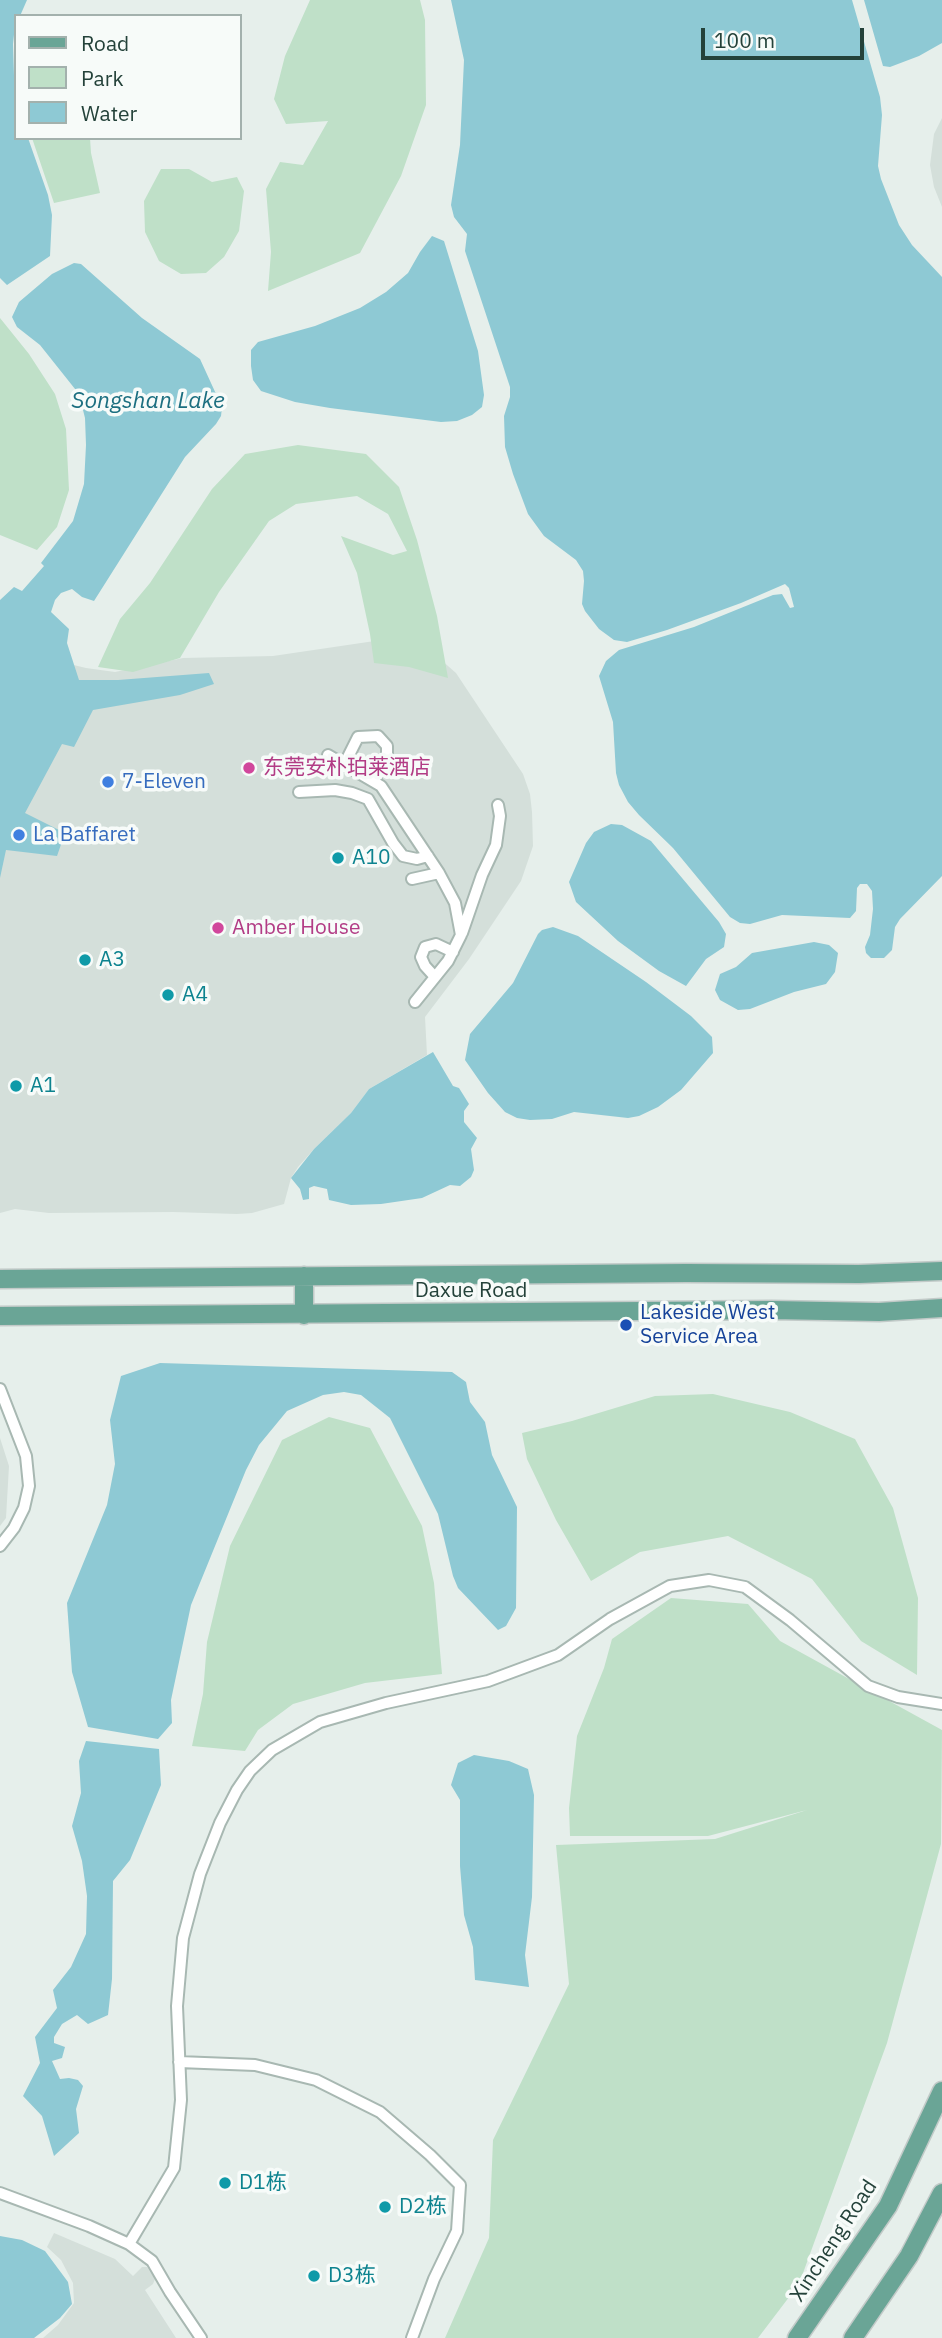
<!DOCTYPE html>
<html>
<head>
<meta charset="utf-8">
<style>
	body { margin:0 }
	#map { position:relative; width:942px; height:2338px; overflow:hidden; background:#e6efeb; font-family:"IBM Plex Sans",sans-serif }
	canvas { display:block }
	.legend { position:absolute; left:14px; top:14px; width:228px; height:126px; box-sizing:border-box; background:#f7fbf9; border:2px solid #a3b1ad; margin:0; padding:9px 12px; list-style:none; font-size:21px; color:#24423a }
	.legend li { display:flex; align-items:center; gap:14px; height:35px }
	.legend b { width:35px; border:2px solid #a3b1ad }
	.scale { position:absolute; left:701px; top:28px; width:163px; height:32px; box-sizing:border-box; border:4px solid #24423a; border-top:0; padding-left:9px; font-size:21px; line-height:24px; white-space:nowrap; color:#24423a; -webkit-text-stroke:5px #f7fbf9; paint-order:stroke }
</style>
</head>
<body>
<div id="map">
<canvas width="942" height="2338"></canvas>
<ul class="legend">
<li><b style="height:9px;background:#6aa596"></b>Road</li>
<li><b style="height:19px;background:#bfe0c8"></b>Park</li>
<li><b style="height:19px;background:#8ec9d4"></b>Water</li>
</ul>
<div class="scale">100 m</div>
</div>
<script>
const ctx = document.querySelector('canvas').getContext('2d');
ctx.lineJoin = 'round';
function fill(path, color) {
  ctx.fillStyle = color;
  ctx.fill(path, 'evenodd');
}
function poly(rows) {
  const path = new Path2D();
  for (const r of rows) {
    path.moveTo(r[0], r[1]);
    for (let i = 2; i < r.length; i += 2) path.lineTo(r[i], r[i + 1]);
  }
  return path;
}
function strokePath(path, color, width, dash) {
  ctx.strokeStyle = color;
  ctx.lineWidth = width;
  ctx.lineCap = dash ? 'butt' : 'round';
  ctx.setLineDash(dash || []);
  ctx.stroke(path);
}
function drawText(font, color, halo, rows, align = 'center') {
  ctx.font = font + ' "IBM Plex Sans","Noto Sans SC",sans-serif';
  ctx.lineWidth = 7;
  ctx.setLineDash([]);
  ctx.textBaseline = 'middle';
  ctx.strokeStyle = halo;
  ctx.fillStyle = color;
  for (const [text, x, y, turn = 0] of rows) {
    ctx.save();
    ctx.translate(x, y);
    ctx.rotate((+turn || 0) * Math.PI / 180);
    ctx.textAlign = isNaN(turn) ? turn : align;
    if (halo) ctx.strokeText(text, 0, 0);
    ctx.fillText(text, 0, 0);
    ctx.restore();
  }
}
fill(poly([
	[942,118,942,207,934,187,930,165,934,134],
	[395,638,432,652,456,673,523,774,530,794,532,812,533,846,521,881,469,959,425,1017,427,1055,369,1089,351,1113,314,1149,298,1167,291,1178,284,1204,252,1213,237,1214,173,1212,49,1213,15,1209,0,1213,0,647,86,668,115,672,183,658,273,656],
	[0,1438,9,1466,6,1518,0,1526],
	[54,2233,115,2259,133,2276,142,2267,147,2267,155,2279,153,2284,145,2290,176,2338,43,2338,58,2325,74,2303,73,2283,61,2260,47,2247]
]), '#d4dfda');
fill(poly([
	[310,0,420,0,425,20,426,105,401,176,360,253,268,291,271,252,266,189,280,162,303,165,328,121,286,124,274,99,285,56],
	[32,138,90,138,91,153,100,193,54,203],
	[161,169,189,169,212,182,237,177,244,191,239,231,224,257,206,273,181,274,159,261,145,232,144,201],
	[0,318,29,354,55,394,66,429,69,490,57,527,37,550,0,535],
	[298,445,366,454,399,487,417,540,437,616,448,678,409,667,374,663,370,634,357,573,341,536,393,555,407,551,388,514,357,496,296,504,269,521,219,592,180,658,133,672,98,667,120,619,150,583,212,489,245,454],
	[713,1394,790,1412,855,1439,893,1508,918,1598,917,1675,861,1641,812,1579,728,1536,640,1552,591,1581,556,1520,527,1459,522,1433,572,1421,655,1396],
	[329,1417,370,1428,422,1526,434,1583,442,1674,365,1683,293,1704,258,1730,245,1751,192,1746,203,1694,207,1642,230,1546,282,1440],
	[671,1598,748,1604,780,1641,942,1730,941,1844,887,2043,799,2284,758,2338,445,2338,489,2238,493,2140,569,1984,556,1845,715,1839,807,1810,708,1836,570,1836,569,1808,577,1736,604,1668,612,1639]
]), '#bfe0c8');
fill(poly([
	[0,0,27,0,20,16,16,16,13,44,16,138,28,138,48,195,52,215,50,256,7,285,0,278],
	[451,0,852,0,880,97,882,115,878,166,881,179,899,225,912,245,942,277,942,876,900,919,895,927,892,950,884,958,871,958,866,953,865,947,870,935,873,909,872,891,867,884,860,884,857,888,856,911,850,918,782,915,750,924,740,923,730,917,673,848,639,815,628,802,619,785,616,773,613,722,599,676,606,661,619,650,694,627,773,595,782,594,790,608,794,607,789,588,785,584,741,603,667,630,627,642,614,640,599,629,585,611,582,604,584,581,583,571,576,560,544,536,528,514,513,474,505,447,504,416,510,397,510,387,465,251,467,234,454,217,451,205,460,145,464,60],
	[864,0,942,0,942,43,919,56,890,67,883,66],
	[432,236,444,241,478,351,484,395,482,407,472,415,457,421,441,422,330,408,295,402,261,391,253,380,251,366,251,350,258,342,315,326,360,308,386,292,408,273,420,252],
	[74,263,81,264,142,318,200,359,222,407,221,416,216,424,185,457,94,601,82,597,72,589,61,593,55,600,51,612,69,629,67,643,79,680,118,680,209,673,214,684,180,695,93,710,74,747,62,744,25,813,65,833,57,856,6,850,0,878,0,600,14,587,22,591,44,566,41,563,73,521,84,484,86,445,85,418,79,394,40,345,17,327,12,317,19,302,52,274],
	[611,824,622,825,651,841,719,922,726,934,724,947,706,959,686,986,659,971,618,941,576,902,569,882,586,843,594,832],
	[553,927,578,936,646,982,691,1016,712,1037,713,1053,681,1090,658,1107,639,1116,628,1118,574,1112,552,1119,530,1120,517,1118,505,1112,488,1093,465,1060,470,1034,513,983,538,934,542,930],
	[814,942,829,945,838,953,835,972,826,984,794,992,750,1009,738,1010,720,1000,715,990,720,974,736,967,752,953],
	[433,1052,453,1086,459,1088,469,1104,464,1111,464,1122,477,1138,471,1149,474,1170,471,1177,460,1186,450,1185,422,1198,381,1204,351,1205,329,1200,327,1189,314,1186,309,1188,309,1199,303,1200,300,1189,291,1178,314,1149,351,1113,369,1089],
	[160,1363,452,1372,466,1382,470,1402,485,1422,492,1455,517,1507,516,1608,506,1626,498,1630,458,1588,453,1576,438,1514,390,1418,361,1395,344,1392,323,1395,287,1411,259,1445,246,1470,191,1605,171,1700,172,1723,158,1739,88,1727,72,1672,67,1603,107,1505,115,1464,110,1420,121,1376],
	[86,1741,159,1749,161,1785,130,1860,113,1881,112,1979,108,2015,88,2024,77,2015,62,2024,54,2037,54,2043,65,2047,62,2058,52,2061,60,2079,69,2078,78,2080,83,2086,76,2109,79,2133,54,2156,42,2116,23,2096,40,2063,35,2037,57,2008,53,1990,71,1967,86,1934,87,1896,82,1861,72,1826,81,1793,79,1761],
	[474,1755,509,1761,528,1769,534,1795,532,1897,525,1955,529,1987,475,1980,473,1947,464,1915,460,1866,460,1800,451,1785,458,1763],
	[0,2236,22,2240,45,2251,68,2282,72,2304,60,2318,34,2338,0,2338]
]), '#8ec9d4');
const minor = poly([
	[328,755,381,786,439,873,455,903,461,935,448,961,415,1002],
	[344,765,358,737,378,736,387,746,387,759,373,781],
	[299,792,335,790,352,793,368,799,393,843,403,856,417,859,428,856],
	[412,879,439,873],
	[462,933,482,875,496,845,500,816,498,805],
	[435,977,425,966,421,957,425,947,436,944,453,952],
	[0,1389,26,1456,29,1486,24,1508,14,1528,0,1546],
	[179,2062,255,2065,316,2080,380,2112,430,2155,460,2185,457,2231,434,2279,412,2338],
	[0,2193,89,2226,129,2244,152,2261,170,2292,201,2338],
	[129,2244,174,2168,181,2100,177,2006,183,1938,200,1874,220,1823,237,1790,250,1771,272,1750,320,1722,386,1703,488,1681,558,1655,610,1619,670,1586,709,1580,745,1587,790,1620,868,1686,898,1697,942,1704]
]);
const primary = poly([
	[0,1279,686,1273,859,1274,942,1271],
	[304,1315,304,1276],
	[0,1316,772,1310,879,1312,942,1308],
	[797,2338,888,2206,942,2091],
	[853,2338,909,2256,942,2193]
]);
strokePath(minor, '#a8b8b2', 14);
strokePath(primary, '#c2cac8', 21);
strokePath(minor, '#fff', 10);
strokePath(primary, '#6aa596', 18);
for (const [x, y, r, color] of [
	[249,768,7,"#d1479c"],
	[108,782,7,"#3f7fe0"],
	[19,835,7,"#3f7fe0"],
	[338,858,7,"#0f9aa8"],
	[218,928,7,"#d1479c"],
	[85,960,7,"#0f9aa8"],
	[168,995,7,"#0f9aa8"],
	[16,1086,7,"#0f9aa8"],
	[626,1325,7,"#1a4fb4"],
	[225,2183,7,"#0f9aa8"],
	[385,2207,7,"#0f9aa8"],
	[314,2276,7,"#0f9aa8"]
]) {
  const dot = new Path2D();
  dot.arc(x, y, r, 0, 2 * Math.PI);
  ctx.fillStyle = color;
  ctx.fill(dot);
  strokePath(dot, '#f7fbf9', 2.5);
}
drawText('21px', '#b23c85', '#f7fbf9', [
	["东莞安朴珀莱酒店",263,768],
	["Amber House",232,928]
], 'left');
drawText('21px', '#366cbe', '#f7fbf9', [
	["7-Eleven",122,782],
	["La Baffaret",33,835]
], 'left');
drawText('21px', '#0d838f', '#f7fbf9', [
	["A10",352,858],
	["A3",99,960],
	["A4",182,995],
	["A1",30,1086],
	["D1栋",239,2183],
	["D2栋",399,2207],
	["D3栋",328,2276]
], 'left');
drawText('21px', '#24423a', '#f7fbf9', [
	["Daxue Road",471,1291],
	["Xincheng Road",834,2241,-57]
]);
drawText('21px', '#164399', '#f7fbf9', [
	["Lakeside West",640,1313],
	["Service Area",640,1337]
], 'left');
drawText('italic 23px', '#1c6f80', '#f7fbf9', [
	["Songshan Lake",148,401]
]);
</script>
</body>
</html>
